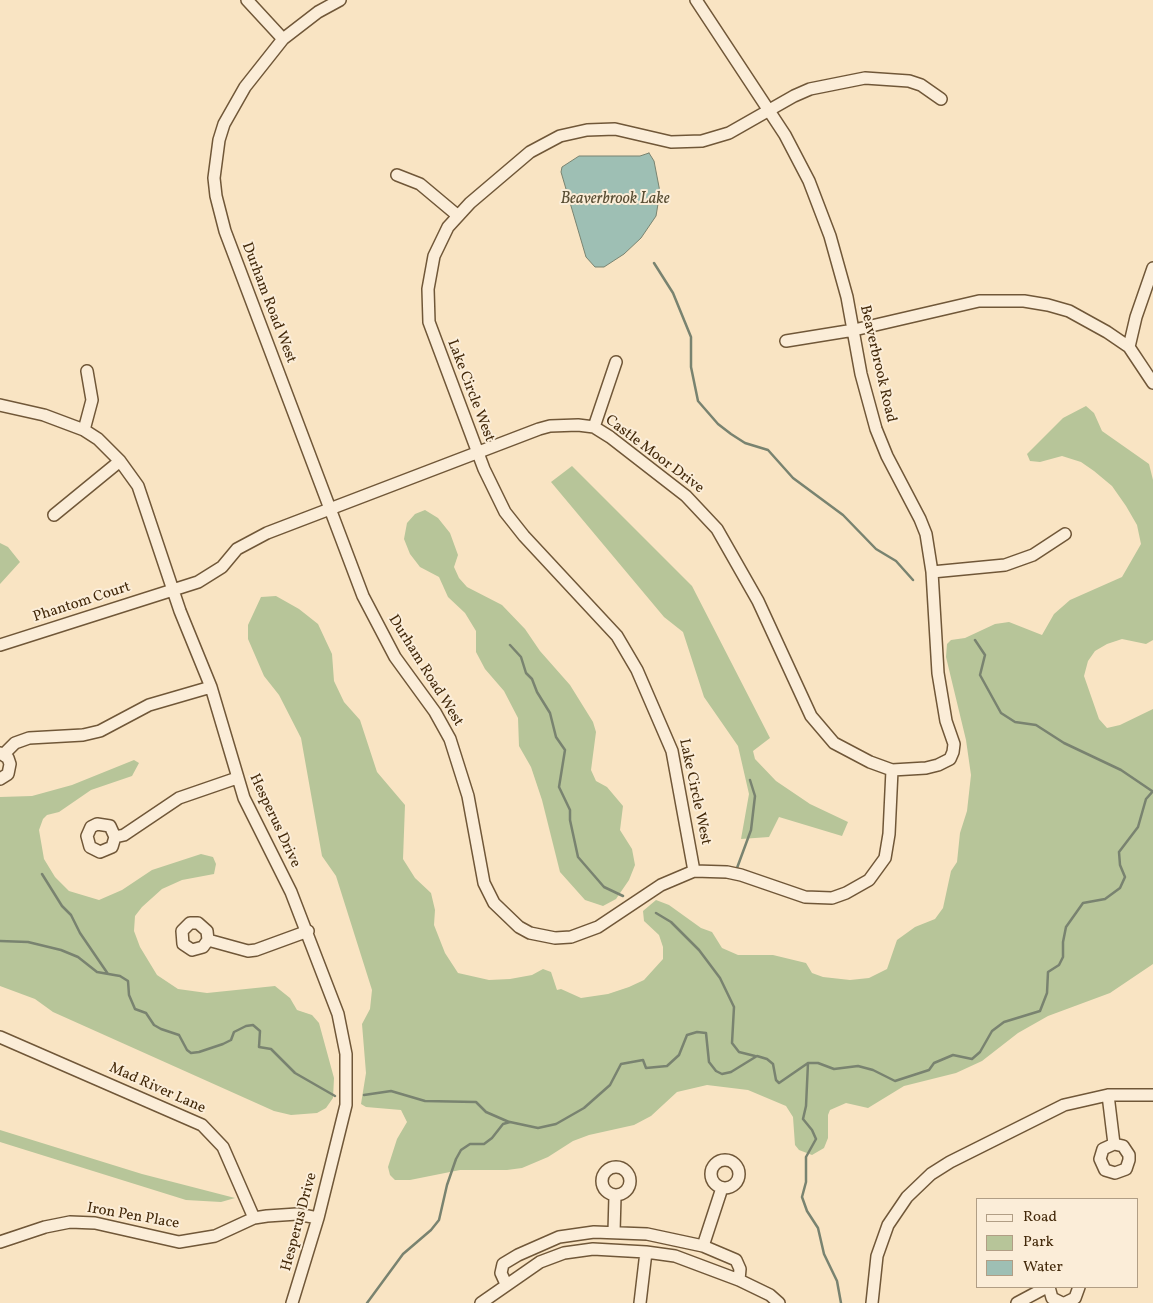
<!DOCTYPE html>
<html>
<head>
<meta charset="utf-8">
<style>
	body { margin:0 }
	#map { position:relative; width:1153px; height:1303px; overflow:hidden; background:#f9e4c3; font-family:Vollkorn,serif }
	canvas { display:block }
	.legend { position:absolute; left:976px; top:1198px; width:162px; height:90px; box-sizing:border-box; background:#fbedd8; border:1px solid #b19e85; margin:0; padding:6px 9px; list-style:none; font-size:15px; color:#422809 }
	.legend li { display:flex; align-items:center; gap:10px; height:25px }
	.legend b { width:25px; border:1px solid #b19e85 }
</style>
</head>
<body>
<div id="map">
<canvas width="1153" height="1303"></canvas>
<ul class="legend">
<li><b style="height:6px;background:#fbedd8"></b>Road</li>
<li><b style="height:14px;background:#b7c599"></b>Park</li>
<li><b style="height:14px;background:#9ebfb4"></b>Water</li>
</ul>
</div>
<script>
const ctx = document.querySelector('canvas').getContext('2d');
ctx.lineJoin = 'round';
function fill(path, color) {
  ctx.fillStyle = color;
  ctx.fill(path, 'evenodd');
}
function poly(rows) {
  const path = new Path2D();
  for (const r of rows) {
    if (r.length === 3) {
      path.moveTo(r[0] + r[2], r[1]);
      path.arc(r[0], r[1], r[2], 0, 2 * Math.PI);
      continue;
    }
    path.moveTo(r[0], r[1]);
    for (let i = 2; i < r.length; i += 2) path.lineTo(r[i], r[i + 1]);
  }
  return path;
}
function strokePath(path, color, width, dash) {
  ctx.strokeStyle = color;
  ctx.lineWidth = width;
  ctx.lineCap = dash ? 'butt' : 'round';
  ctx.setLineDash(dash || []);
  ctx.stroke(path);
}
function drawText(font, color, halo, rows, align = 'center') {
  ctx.font = font + ' Vollkorn,serif';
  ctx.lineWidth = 4;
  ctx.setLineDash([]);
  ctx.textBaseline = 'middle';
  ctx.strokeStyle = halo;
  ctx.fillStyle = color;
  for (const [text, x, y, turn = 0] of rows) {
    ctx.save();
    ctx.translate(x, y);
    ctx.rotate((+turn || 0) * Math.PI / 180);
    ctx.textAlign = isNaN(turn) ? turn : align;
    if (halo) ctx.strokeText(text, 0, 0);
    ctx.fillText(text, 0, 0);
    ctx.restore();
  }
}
fill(poly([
	[1086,406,1094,413,1102,431,1149,464,1153,480,1153,640,1146,644,1122,639,1107,644,1095,651,1088,661,1084,676,1099,719,1107,728,1120,725,1153,709,1153,964,1110,993,1048,1016,1018,1033,982,1061,956,1073,904,1086,868,1108,846,1103,830,1110,828,1115,828,1138,824,1148,812,1155,799,1150,795,1145,793,1117,786,1106,748,1090,707,1085,677,1092,651,1116,634,1125,589,1135,573,1141,548,1157,522,1168,507,1170,460,1170,410,1180,395,1180,390,1175,388,1167,397,1139,407,1122,401,1110,366,1107,361,1104,366,1073,362,1024,370,1009,372,990,336,876,322,856,301,738,279,695,264,676,248,639,248,625,261,597,276,596,299,609,318,624,332,654,334,681,344,702,360,720,377,772,405,805,403,859,415,878,431,893,435,910,434,925,445,953,458,973,489,980,510,979,532,975,543,969,551,972,557,990,561,989,581,998,608,994,629,987,644,980,663,959,663,947,659,935,644,921,643,911,656,900,669,905,701,928,712,932,722,948,738,955,773,955,806,963,812,973,823,977,850,980,869,978,887,969,897,940,915,927,935,919,943,908,951,871,957,862,960,833,967,811,971,775,966,740,946,657,947,644,951,640,965,638,995,624,1009,622,1042,635,1054,614,1070,600,1122,577,1141,544,1137,525,1126,506,1112,486,1094,471,1081,462,1062,456,1040,462,1030,461,1027,454,1063,418],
	[572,466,692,586,770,738,753,751,755,759,776,781,810,804,848,822,842,836,779,817,769,837,741,839,749,794,738,746,704,697,683,632,664,617,551,482],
	[425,510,438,518,450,533,458,555,454,567,459,578,467,587,502,605,525,629,540,651,570,685,593,722,596,732,591,770,596,781,607,787,623,806,620,830,632,849,635,865,629,880,616,899,603,906,585,900,560,872,542,800,531,767,519,746,518,718,504,691,485,669,476,652,476,631,465,613,448,597,439,577,420,567,410,554,404,539,407,523,415,514],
	[0,543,8,547,20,562,0,584],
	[134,760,139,763,132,776,91,790,59,812,47,815,43,819,39,830,44,859,55,877,69,891,99,900,122,890,152,870,201,854,213,857,216,864,214,874,182,880,162,889,142,907,135,916,134,931,140,947,157,975,178,989,207,993,275,986,290,998,297,1010,312,1015,319,1023,334,1078,333,1098,326,1108,317,1113,291,1115,274,1111,53,1012,35,999,0,986,0,797,32,796,72,785],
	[0,1130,142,1174,235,1198,221,1202,186,1200,0,1142]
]), '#b7c599');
const water = poly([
	[649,153,654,161,660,192,656,216,641,238,624,254,604,267,595,267,586,257,561,172,562,167,579,156,640,156,649,153]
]);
fill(water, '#9ebfb4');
strokePath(water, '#798370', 1);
strokePath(poly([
	[654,263,673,293,691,337,691,367,698,401,718,424,731,434,745,443,768,450,793,478,843,515,876,549,896,561,913,580],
	[975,640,985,655,980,675,1001,713,1015,722,1036,725,1064,743,1121,770,1152,791],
	[510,645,521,657,526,673,532,679,537,692,550,713,556,737,565,750,559,787,570,810,570,820,578,857,604,887,623,896],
	[737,868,751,830,755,796,750,780],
	[42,874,62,906,71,915,80,933,108,974],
	[656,913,671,922,699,950,720,978,734,1007,732,1043,739,1052,755,1056],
	[0,941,28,942,61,950,78,957,97,972,120,976,128,981,129,995,135,1009,146,1013,154,1025,161,1029,179,1035,187,1050,191,1053,199,1052,223,1044,231,1040,234,1032,246,1026,253,1025,260,1031,259,1047,271,1049,295,1073,335,1096],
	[808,1063,806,1106,803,1119,812,1130,816,1139,806,1157,806,1182,802,1197,807,1211,818,1228,824,1254,837,1281,841,1303],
	[364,1095,391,1091,425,1101,476,1102,486,1112,509,1122],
	[367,1303,403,1254,431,1230,439,1220,447,1185,456,1159,461,1150,470,1144,484,1144,492,1138,503,1124,510,1122,538,1128,556,1124,584,1108,610,1085,621,1064,643,1060,646,1068,667,1066,679,1055,687,1035,697,1032,706,1033,709,1062,716,1071,722,1074,731,1072,757,1056,767,1059,773,1064,776,1080,779,1083,808,1063,818,1063,834,1069,858,1066,873,1070,895,1081,929,1070,934,1063,953,1055,972,1059,980,1052,992,1031,1004,1022,1040,1011,1047,993,1048,972,1059,965,1063,957,1063,942,1066,927,1083,903,1105,899,1120,888,1125,877,1120,865,1119,852,1138,827,1146,799,1153,791]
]), '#798370', 2.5);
const minor = poly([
	[247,0,283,39],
	[340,0,318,12,283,39,245,87,224,124,219,140,214,178,216,196,225,231,363,596,395,657,435,712,450,739,468,796,484,883,494,903,519,927,530,933,555,938,571,937,598,927,661,885,694,871,727,872,741,875,805,897,832,898,846,893,869,880,885,858,889,834,892,770],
	[397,175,420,184,457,215],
	[786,341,854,330,979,301,1024,301,1048,305,1069,311,1107,332,1129,347,1153,383],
	[1129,347,1136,317,1153,268],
	[0,405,44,415,84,430,98,439,120,461,138,486,180,611,211,687,244,798,291,892,338,1014,346,1054,346,1105,318,1218,292,1303],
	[594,427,616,362],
	[84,430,92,400,87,371],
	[54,515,120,461],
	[932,572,1005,565,1033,555,1065,534],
	[0,645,198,582,222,567,237,549,267,533,539,429,550,426,578,425,594,427,610,437,686,496,717,529,758,601,811,716,834,743,870,762,892,770,926,768,938,765,950,759,953,752,954,744,946,721,938,673,932,572,926,534,920,519,887,456,876,429,861,374,847,297,830,236,809,181,785,135,696,0],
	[0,753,8,758,10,764,8,774,0,779],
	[4,754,15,743,29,738,83,735,100,731,149,705,211,687],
	[115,837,112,847,100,852,90,847,87,836,91,827,97,824,110,826,115,837,124,835,179,798,237,778],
	[694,871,672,751,637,670,617,636,524,536,505,512,484,469,429,322,428,289,434,256,448,227,470,203,530,152,560,136,587,130,615,129,671,142,702,141,729,133,794,96,810,89,865,78,909,81,921,85,941,99],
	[208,940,203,947,192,950,183,944,182,931,190,923,198,923,207,931,208,940,248,951,256,950,308,931],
	[0,1037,202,1125,223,1147,254,1218],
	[1108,1095,1114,1144,1123,1146,1129,1155,1129,1160,1126,1169,1115,1173,1105,1170,1100,1159,1103,1149,1114,1144],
	[725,1174,14],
	[616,1181,14],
	[614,1232,615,1196],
	[0,1242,45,1227,70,1222,95,1223,179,1242,215,1236,254,1218,267,1216,297,1214,318,1218],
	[703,1246,722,1188],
	[506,1284,501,1273,503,1264,518,1255,559,1237,594,1232,647,1234,703,1246,736,1260,740,1269,739,1280],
	[1049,1287,1052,1298,1062,1303],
	[481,1303,540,1262,564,1253,593,1249,646,1252,675,1256,739,1280,770,1295,779,1303],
	[640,1303,646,1252],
	[872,1303,877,1256,888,1225,907,1197,931,1174,950,1162,1064,1105,1108,1095,1153,1095],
	[1017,1303,1047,1287],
	[1065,1303,1075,1298,1079,1287]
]);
strokePath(minor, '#705738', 14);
strokePath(minor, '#fbedd8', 11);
drawText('15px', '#422809', '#fbedd8', [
	["Durham Road West",268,303,69],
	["Beaverbrook Road",877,364,77],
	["Lake Circle West",470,391,69],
	["Castle Moor Drive",654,455,37],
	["Phantom Court",82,603,-18],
	["Durham Road West",425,671,58],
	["Lake Circle West",694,792,78],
	["Hesperus Drive",274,821,65],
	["Mad River Lane",157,1089,24],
	["Iron Pen Place",133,1217,10],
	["Hesperus Drive",300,1222,-75]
]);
drawText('italic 16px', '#594e34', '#fbedd8', [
	["Beaverbrook Lake",615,200]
]);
</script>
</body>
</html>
